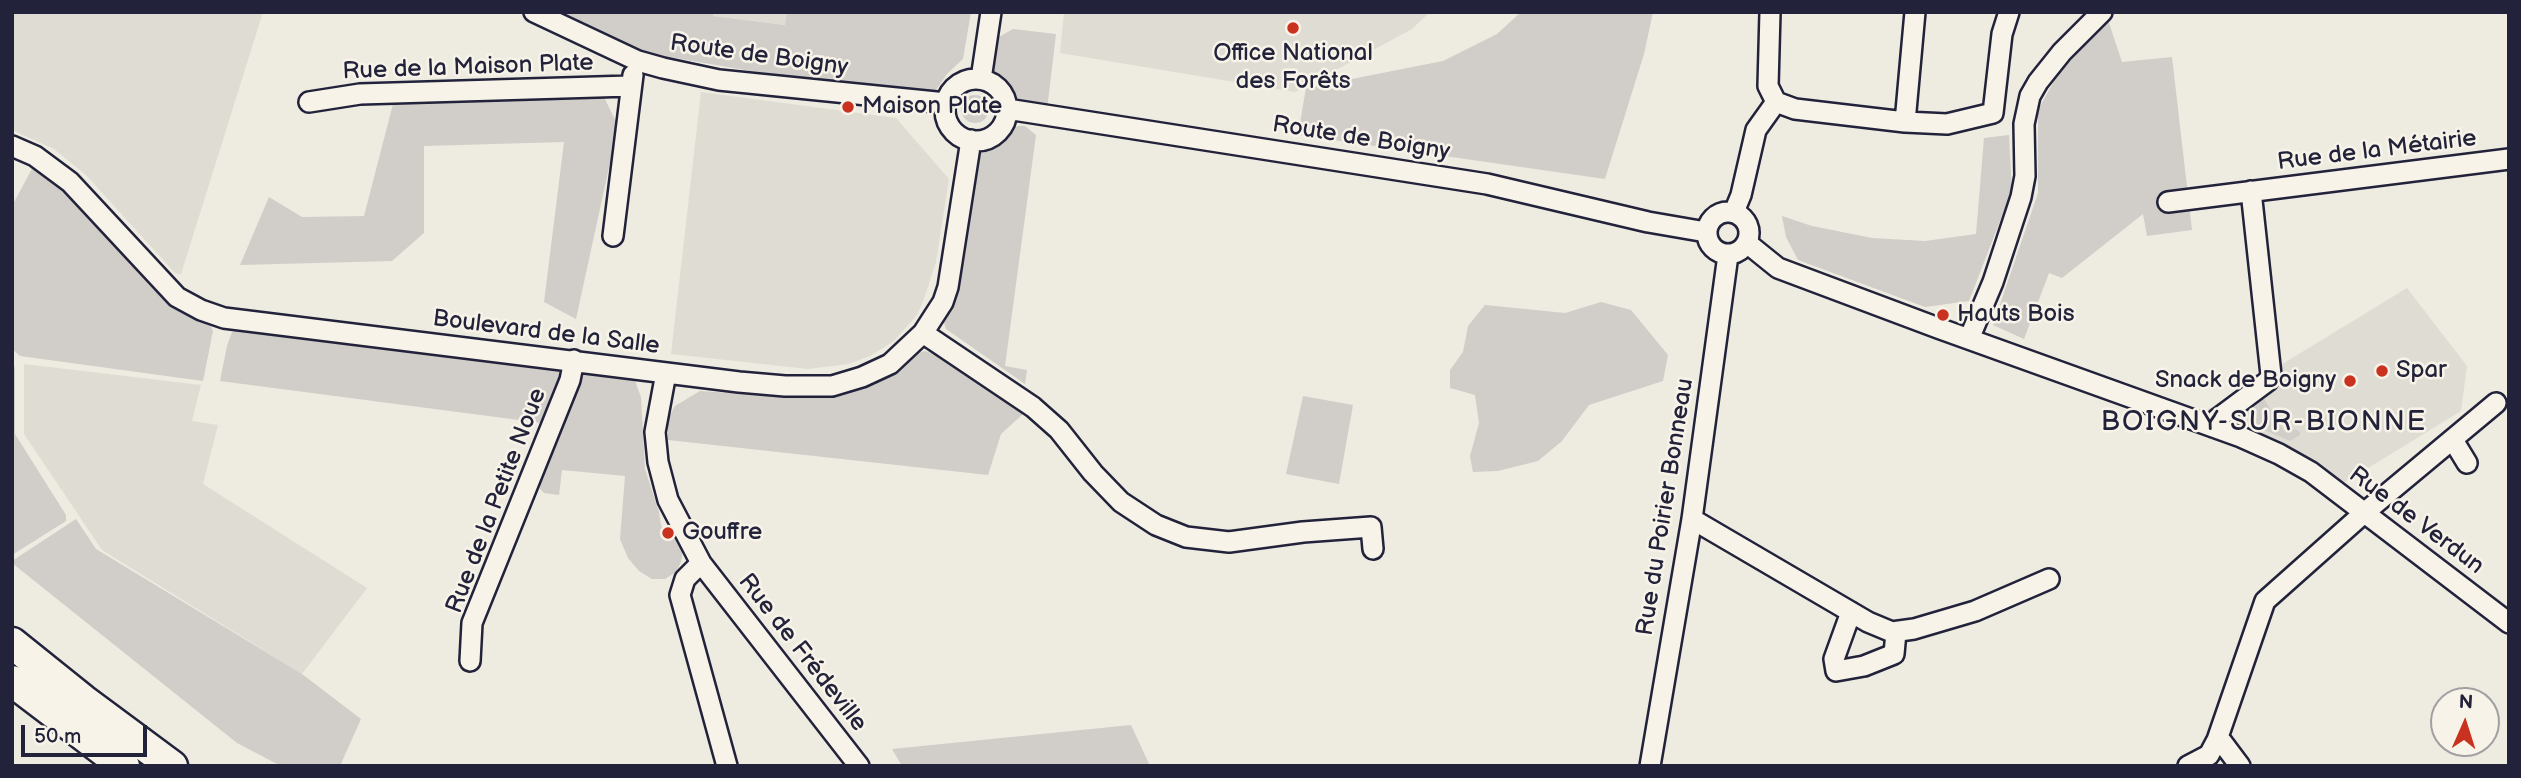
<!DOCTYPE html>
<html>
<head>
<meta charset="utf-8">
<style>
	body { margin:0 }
	#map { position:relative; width:2521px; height:778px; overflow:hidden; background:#eeebe1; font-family:"Balsamiq Sans",sans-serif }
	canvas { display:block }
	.frame { position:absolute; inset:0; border:14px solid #22223b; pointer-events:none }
	.north { position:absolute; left:2430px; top:687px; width:70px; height:70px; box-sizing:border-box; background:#f7f3e8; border:2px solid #a29fa3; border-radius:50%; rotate:3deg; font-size:19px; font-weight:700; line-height:28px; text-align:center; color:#22223b }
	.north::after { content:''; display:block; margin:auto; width:24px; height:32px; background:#c8321e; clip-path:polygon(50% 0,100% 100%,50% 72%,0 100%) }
	.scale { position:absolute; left:21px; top:725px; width:126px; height:32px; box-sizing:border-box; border:4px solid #22223b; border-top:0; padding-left:9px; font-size:21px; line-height:24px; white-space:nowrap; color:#22223b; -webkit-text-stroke:5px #f7f3e8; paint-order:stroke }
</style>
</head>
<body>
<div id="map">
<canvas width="2521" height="778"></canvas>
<div class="frame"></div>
<div class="north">N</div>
<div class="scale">50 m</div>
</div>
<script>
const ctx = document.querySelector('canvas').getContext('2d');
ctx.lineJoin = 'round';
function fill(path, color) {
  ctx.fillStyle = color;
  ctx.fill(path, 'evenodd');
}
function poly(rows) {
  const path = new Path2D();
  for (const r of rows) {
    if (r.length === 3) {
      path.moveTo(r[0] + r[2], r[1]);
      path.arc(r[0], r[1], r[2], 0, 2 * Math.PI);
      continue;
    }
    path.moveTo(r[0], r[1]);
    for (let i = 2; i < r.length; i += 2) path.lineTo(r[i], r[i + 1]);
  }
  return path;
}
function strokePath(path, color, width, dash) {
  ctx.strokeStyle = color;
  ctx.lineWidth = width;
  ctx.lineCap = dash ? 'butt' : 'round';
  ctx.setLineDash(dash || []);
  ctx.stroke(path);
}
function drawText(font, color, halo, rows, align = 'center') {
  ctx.font = font + ' "Balsamiq Sans",sans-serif';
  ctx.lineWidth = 5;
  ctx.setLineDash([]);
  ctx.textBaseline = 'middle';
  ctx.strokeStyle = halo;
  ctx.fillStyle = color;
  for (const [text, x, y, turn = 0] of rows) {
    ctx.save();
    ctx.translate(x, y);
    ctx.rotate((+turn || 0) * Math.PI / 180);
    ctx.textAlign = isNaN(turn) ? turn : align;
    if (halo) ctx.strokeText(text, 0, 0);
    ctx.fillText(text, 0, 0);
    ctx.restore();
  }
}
fill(poly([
	[12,12,263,12,181,274,175,273,86,175,54,149,12,130],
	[713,12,787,12,786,25,712,16],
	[1064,12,1430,12,1412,29,1295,92,1060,53],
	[701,92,896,118,949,179,936,262,924,299,917,315,894,341,870,356,848,364,808,369,671,354],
	[2407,288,2467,366,2461,411,2342,484,2202,413],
	[24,364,201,385,192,421,218,425,203,484,367,588,302,674,102,550,24,434]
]), '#dfdcd4');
fill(poly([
	[554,12,713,12,713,16,785,25,787,12,971,12,963,59,947,74,934,93,751,71,640,52],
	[1521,12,1653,12,1644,54,1605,179,1298,135,1306,88,1443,61,1497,34],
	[2108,20,2122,62,2172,57,2192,230,2147,236,2143,214,2062,278,2049,273,2024,339,1993,325,2038,193,2038,110,2058,74],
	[1013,29,1056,34,1047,110,1012,100,994,71,992,61,997,38],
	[975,109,14],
	[604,97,618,126,576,319,544,302,564,142,424,146,424,233,392,261,240,265,269,197,302,217,364,216,393,104],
	[1018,126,1025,126,1036,135,1005,366,1027,370,1025,384,946,329,943,320,962,266,979,157,984,146],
	[2009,135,2012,190,1969,301,1925,307,1798,260,1786,237,1782,216,1812,226,1872,238,1925,241,1976,234,1984,138],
	[34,165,59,185,166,295,210,324,213,331,203,381,20,356,12,349,12,206],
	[1601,302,1631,310,1668,355,1663,381,1589,405,1562,441,1538,461,1498,471,1473,472,1470,456,1479,423,1475,395,1450,388,1450,370,1463,352,1468,326,1485,305,1565,313],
	[240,330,552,367,560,372,560,383,542,423,220,381,227,346,232,332],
	[925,351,941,357,1023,414,1001,434,988,475,668,440,668,419,675,406,700,391,778,396,854,389,913,355],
	[12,358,15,368,15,434,66,515,66,521,12,555],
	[588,371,635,381,641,397,645,469,659,512,661,525,668,539,676,535,683,550,681,562,676,572,665,579,652,579,639,571,628,558,620,539,625,476,562,470,559,495,544,493,540,489,540,483,582,374],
	[1303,396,1353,405,1339,484,1286,474],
	[2264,399,2284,431,2295,429,2300,432,2300,435,2290,441,2248,423,2248,412],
	[76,519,96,549,302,674,361,719,340,766,281,766,237,743,12,563,12,561],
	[1131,725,1150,766,902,766,892,749]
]), '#d1cdc9');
const minor = poly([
	[534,12,638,61,663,68,719,80,946,103],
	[1770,12,1768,86,1776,102],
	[981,79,991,12],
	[976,110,31],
	[309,102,360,94,630,86],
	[1776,102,1795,109,1905,122,1947,124,1993,113,2002,34,2009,12],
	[1007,109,1487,184,1648,222,1706,232],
	[1905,122,1915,12],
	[12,146,35,156,70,182,177,297,201,310,224,318,739,382,785,386,832,386,862,377,890,364,923,333,943,302,948,287,971,140],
	[2168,202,2509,159],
	[1728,233,21],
	[1734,212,1741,195,1756,130,1776,102],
	[613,236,633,75],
	[1747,243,1778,268,1938,328,2241,437,2279,454,2311,472,2509,623],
	[923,333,1033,407,1059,430,1093,473,1121,502,1156,525,1186,537,1229,542,1303,532,1371,527,1373,549],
	[1969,339,1993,282,2021,197,2025,176,2024,124,2030,96,2038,82,2062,52,2102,12],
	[666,373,655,432,658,462,668,500,701,563,859,766],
	[2213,427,2217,419,2268,381,2271,375,2251,191],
	[2453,440,2467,463],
	[1692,519,1868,622,1892,632,1914,629,1975,611,2049,579],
	[701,563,685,579,680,595,727,766],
	[1851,612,1834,659,1836,671,1864,666,1894,654,1896,632],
	[470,661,472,623,570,380,574,360],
	[2217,740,2222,742,2240,766],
	[1650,766,1692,519,1728,255],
	[2188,766,2209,755,2217,740,2265,601,2364,513,2496,403]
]);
const highway = poly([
	[12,643,83,700,172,766],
	[12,681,124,766]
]);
strokePath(minor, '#22223b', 24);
strokePath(highway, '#22223b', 35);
strokePath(minor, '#f7f3e8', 19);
strokePath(highway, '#f7f3e8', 30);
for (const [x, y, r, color] of [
	[1293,28,7,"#c8321e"],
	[848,107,7,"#c8321e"],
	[1943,315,7,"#c8321e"],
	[2382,371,7,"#c8321e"],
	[2350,381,7,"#c8321e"],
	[668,533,7,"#c8321e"]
]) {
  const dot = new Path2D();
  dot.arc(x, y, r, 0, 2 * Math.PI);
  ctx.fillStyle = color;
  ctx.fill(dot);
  strokePath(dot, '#f7f3e8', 2.5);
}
drawText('24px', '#22223b', '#f7f3e8', [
	["Office National",1293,54,"center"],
	["des Forêts",1293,82,"center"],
	["Maison Plate",862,107],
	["Hauts Bois",1957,315],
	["Spar",2396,371],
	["Snack de Boigny",2336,381,"right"],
	["Gouffre",682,533]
], 'left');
drawText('24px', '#22223b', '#f7f3e8', [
	["Route de Boigny",759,56,8],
	["Rue de la Maison Plate",468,68,-2],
	["Route de Boigny",1361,139,9],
	["Rue de la Métairie",2377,151,-7],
	["Boulevard de la Salle",546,333,7],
	["Rue de la Petite Noue",497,501,-69],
	["Rue du Poirier Bonneau",1666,507,-81],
	["Rue de Verdun",2416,521,37],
	["Rue de Frédeville",802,653,52]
]);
ctx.letterSpacing = '2px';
drawText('28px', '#22223b', '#f7f3e8', [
	["BOIGNY-SUR-BIONNE",2264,423]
]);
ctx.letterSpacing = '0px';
</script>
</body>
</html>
